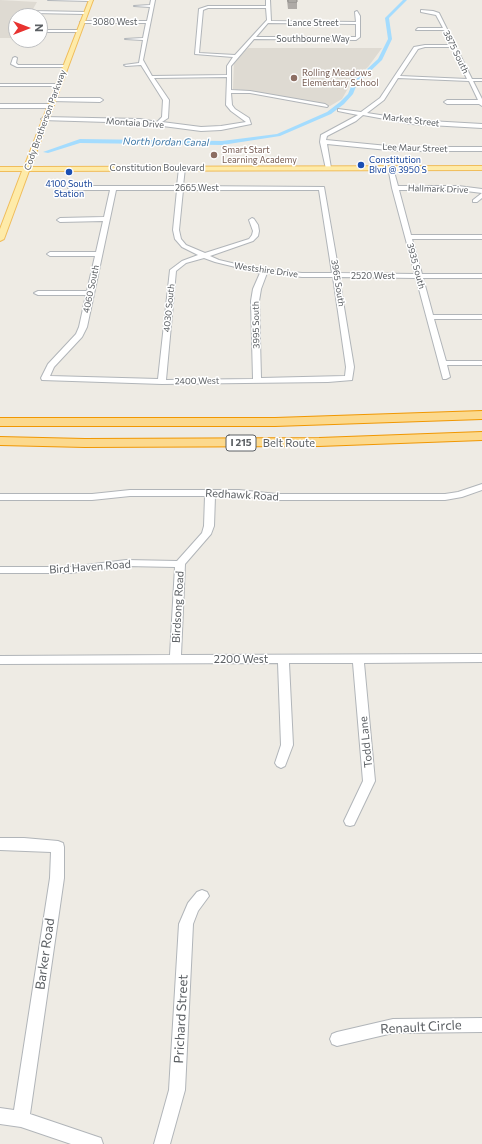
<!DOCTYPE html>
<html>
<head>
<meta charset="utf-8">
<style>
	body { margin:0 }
	#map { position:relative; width:482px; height:1144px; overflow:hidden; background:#eeebe4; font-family:Commissioner,sans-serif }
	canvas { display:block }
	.north { position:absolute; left:8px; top:8px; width:40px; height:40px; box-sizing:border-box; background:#fff; border:1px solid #bebfc1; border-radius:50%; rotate:90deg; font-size:11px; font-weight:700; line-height:16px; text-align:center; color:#5c6064 }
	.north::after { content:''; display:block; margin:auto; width:14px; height:18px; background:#e83330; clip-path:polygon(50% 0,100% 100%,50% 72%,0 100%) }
</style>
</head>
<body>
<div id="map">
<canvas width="482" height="1144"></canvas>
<div class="north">N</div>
</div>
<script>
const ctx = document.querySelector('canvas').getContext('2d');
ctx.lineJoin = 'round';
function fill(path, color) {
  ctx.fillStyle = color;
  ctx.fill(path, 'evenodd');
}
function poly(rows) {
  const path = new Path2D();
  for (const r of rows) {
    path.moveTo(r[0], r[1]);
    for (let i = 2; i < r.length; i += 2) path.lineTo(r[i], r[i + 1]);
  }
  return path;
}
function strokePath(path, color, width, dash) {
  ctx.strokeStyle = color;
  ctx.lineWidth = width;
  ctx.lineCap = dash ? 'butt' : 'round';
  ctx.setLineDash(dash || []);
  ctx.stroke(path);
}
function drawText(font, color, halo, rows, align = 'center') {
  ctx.font = font + ' Commissioner,sans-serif';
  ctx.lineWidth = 3;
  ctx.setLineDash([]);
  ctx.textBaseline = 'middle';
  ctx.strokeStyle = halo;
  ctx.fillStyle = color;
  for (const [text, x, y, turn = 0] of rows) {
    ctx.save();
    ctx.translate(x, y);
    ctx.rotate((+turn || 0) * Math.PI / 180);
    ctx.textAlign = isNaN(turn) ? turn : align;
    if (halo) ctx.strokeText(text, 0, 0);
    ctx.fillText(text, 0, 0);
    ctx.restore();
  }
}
fill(poly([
	[0,0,37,2,29,16,16,16,16,38,0,38],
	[248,48,382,48,368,67,352,81,342,99,330,106,251,91,233,89,234,63]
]), '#dedad2');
fill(poly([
	[403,0,407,0,389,18,392,39,382,60,357,84,353,94,344,104,331,114,280,136,222,145,80,143,48,153,43,152,80,139,222,141,277,134,327,112,340,102,348,94,353,82,378,59,388,39,385,18,403,0]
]), '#a4dcfe');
const minor = poly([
	[48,0,93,0,91,1,48,0],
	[151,0,155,0,143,60,152,76,227,75,227,66,233,57,195,54,199,9,208,6,266,6,266,0,270,0,271,21,356,22,355,12,357,11,360,16,360,37,356,40,254,39,231,66,231,90,250,91,325,104,328,106,327,107,250,93,231,93,232,105,235,109,249,118,251,124,221,130,201,131,140,123,42,120,41,119,44,117,140,119,157,122,162,117,163,100,141,65,126,66,124,65,139,63,143,40,125,39,143,38,146,23,82,23,80,22,82,21,147,21,150,7,134,6,150,5,151,0],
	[208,8,266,8,267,20,235,55,199,53,203,10,208,8],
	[268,23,356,24,356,37,256,37,268,23],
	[227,77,226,105,231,111,246,122,221,126,201,127,162,122,168,118,169,100,154,78,227,77],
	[421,10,433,11,439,13,472,79,482,79,482,81,473,81,482,99,482,106,479,104,447,104,444,102,447,100,478,100,469,81,398,78,384,100,367,113,412,120,482,124,482,128,412,124,363,115,356,121,327,136,326,140,398,147,482,147,482,151,398,151,327,144,331,168,326,169,320,142,321,135,358,115,338,111,338,109,361,112,380,98,414,47,425,45,451,45,444,30,416,30,418,28,443,28,436,15,421,12,421,10],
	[425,47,452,47,467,79,400,76,418,49,425,47],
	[34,11,85,12,87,13,85,14,33,13,34,11],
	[40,30,79,30,81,31,79,32,40,32,40,30],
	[15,57,17,58,16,63,18,65,65,65,67,66,65,67,17,67,11,64,13,58,15,57],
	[0,84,58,84,60,85,58,86,0,86,0,84],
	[52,98,100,98,103,100,100,102,50,101,50,99,52,98],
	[0,104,50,104,53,106,50,108,0,108,0,104],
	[182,166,185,168,183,186,324,187,339,273,415,274,392,188,388,167,393,168,398,186,458,186,482,189,482,193,458,190,399,190,411,235,482,235,482,239,412,239,422,274,482,274,482,278,423,278,433,315,482,315,482,319,434,319,446,361,482,361,482,365,447,365,450,377,446,379,443,379,416,278,339,277,354,367,352,380,328,382,162,384,42,380,41,378,48,364,76,334,79,327,86,295,38,295,34,293,38,291,87,291,95,256,50,256,47,254,50,252,96,252,103,221,60,222,57,220,60,218,104,217,110,190,71,190,68,188,71,186,177,186,179,168,182,166],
	[116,190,177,190,173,230,175,239,182,247,198,255,182,261,170,270,158,379,50,376,54,367,82,337,87,327,116,190],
	[183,190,319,190,332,273,302,273,253,268,219,260,210,256,253,241,258,236,259,231,258,225,254,219,252,218,249,220,253,231,252,235,249,239,205,253,186,245,181,239,179,230,183,190],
	[204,258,215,262,260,273,253,289,251,301,253,379,166,380,176,271,186,263,204,258],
	[267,273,302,277,333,277,346,367,345,376,261,378,259,301,261,289,267,273],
	[482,193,482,198,477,202,473,202,473,200,482,193],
	[482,484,482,490,462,497,445,500,277,500,239,496,215,496,214,526,211,534,185,564,181,655,482,654,482,662,364,663,375,781,354,825,350,826,346,825,344,821,363,781,353,663,289,663,293,745,285,766,281,768,277,766,275,763,281,745,278,663,0,664,0,656,170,655,175,567,126,566,70,573,0,573,0,567,70,567,126,560,177,561,202,533,204,526,205,496,130,496,92,500,0,500,0,494,92,494,130,490,239,490,277,494,445,494,458,492,482,484],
	[0,838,24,838,58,841,63,843,64,847,64,878,30,1114,95,1136,101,1138,103,1144,71,1144,21,1127,0,1124,0,1108,14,1110,50,878,51,852,0,850,0,838],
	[202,890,207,892,209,896,198,911,193,924,185,1090,170,1144,154,1144,169,1090,179,924,188,903,197,892,202,890],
	[482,1018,482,1032,393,1033,337,1046,332,1044,330,1039,332,1034,337,1032,393,1019,482,1018]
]);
const major = poly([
	[89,0,93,0,31,167,482,166,482,170,29,171,4,239,0,241,0,229,22,171,0,171,0,167,24,167,89,0]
]);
const highway = poly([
	[482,411,482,419,275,426,0,426,0,418,275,418,482,411],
	[482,432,482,440,319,446,85,447,0,445,0,437,85,439,319,438,482,432]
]);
strokePath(minor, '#b1b5b9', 2);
strokePath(major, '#f0bd5b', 2);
strokePath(highway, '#f09702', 2);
fill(minor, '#fff');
fill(major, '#feeba9');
fill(highway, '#fcd98d');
fill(poly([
	[287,0,297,0,297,9,288,9]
]), '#aeaaa6');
const building = poly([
	[288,0,297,0,297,2,288,2,288,0]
]);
fill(building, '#cac6c1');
strokePath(building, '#8d8b87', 1);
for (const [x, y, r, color] of [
	[294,78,4,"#8d6e63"],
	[214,155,4,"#8d6e63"],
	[361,165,4,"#1a4fb4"],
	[69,172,4,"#1a4fb4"]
]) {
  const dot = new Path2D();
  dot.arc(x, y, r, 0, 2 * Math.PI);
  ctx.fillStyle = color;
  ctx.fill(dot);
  strokePath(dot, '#fff', 1.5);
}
drawText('9px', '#5c6064', '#fff', [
	["3080 West",115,22],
	["Lance Street",313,23],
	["Southbourne Way",313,39],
	["3875 South",456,52,64],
	["Cody Brotherson Parkway",45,120,-70],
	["Market Street",411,120,7],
	["Montaia Drive",135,123,4],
	["Lee Maur Street",415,148,2],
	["Constitution Boulevard",157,168],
	["2665 West",197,188],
	["Hallmark Drive",438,189,2],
	["3935 South",416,266,75],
	["Westshire Drive",266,270,8],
	["2520 West",373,276],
	["3965 South",338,283,81],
	["4060 South",91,289,-78],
	["4030 South",169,308,-84],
	["3995 South",256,325,-91],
	["2400 West",197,381,-1]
]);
drawText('9px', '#785e54', '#fff', [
	["Rolling Meadows",302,73],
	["Elementary School",302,83],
	["Smart Start",222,150],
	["Learning Academy",222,160]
], 'left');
drawText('9px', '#164399', '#fff', [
	["Constitution",369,160],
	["Blvd @ 3950 S",369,170],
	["4100 South",69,184,"center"],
	["Station",69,194,"center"]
], 'left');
drawText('italic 10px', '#3e78a7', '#fff', [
	["North Jordan Canal",166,142,1]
]);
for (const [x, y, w] of [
	[241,443,30]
]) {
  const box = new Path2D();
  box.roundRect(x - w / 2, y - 8, w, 16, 3);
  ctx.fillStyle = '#fff';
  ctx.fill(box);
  strokePath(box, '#5c6064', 1);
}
drawText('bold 10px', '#5c6064', null, [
	["I 215",241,443]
]);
drawText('11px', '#5c6064', '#fff', [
	["Belt Route",289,443],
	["Redhawk Road",242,495,3],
	["Bird Haven Road",90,567,-4],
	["Birdsong Road",178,607,-87],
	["2200 West",241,659],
	["Todd Lane",366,742,-96]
]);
drawText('13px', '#5c6064', '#fff', [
	["Barker Road",45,954,-82],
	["Prichard Street",181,1019,-87],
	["Renault Circle",421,1027,-3]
]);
</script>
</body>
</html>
